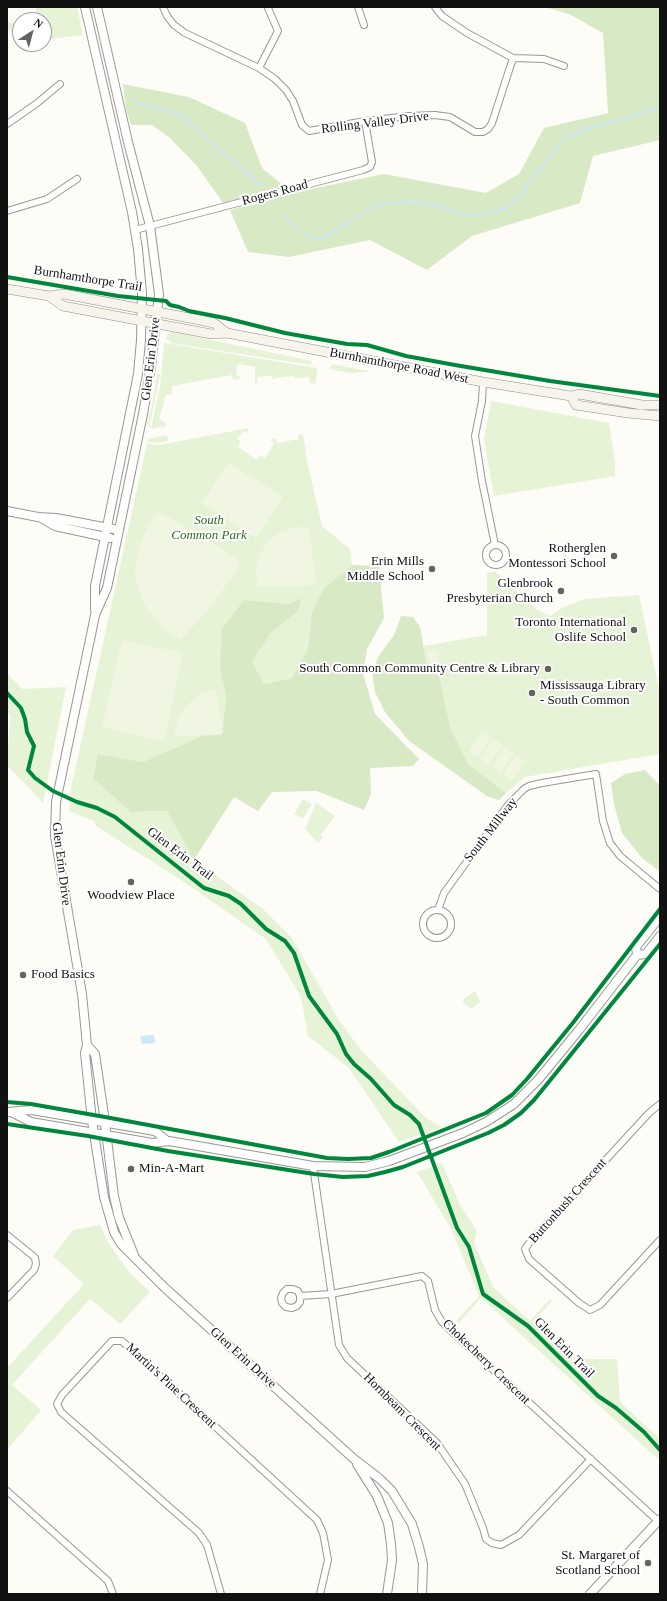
<!DOCTYPE html>
<html>
<head>
<meta charset="utf-8">
<style>
	body { margin:0 }
	#map { position:relative; width:667px; height:1601px; overflow:hidden; background:#fdfcf7; font-family:Georgia,serif }
	canvas { display:block }
	.frame { position:absolute; inset:0; border:8px solid #111; pointer-events:none }
	.north { position:absolute; left:12px; top:12px; width:40px; height:40px; box-sizing:border-box; background:#fff; border:1px solid #a0a0a0; border-radius:50%; rotate:36deg; font-size:11px; font-weight:700; line-height:16px; text-align:center; color:#111 }
	.north::after { content:''; display:block; margin:auto; width:14px; height:18px; background:#646362; clip-path:polygon(50% 0,100% 100%,50% 72%,0 100%) }
</style>
</head>
<body>
<div id="map">
<canvas width="667" height="1601"></canvas>
<div class="frame"></div>
<div class="north">N</div>
</div>
<script>
const ctx = document.querySelector('canvas').getContext('2d');
ctx.lineJoin = 'round';
function fill(path, color) {
  ctx.fillStyle = color;
  ctx.fill(path, 'evenodd');
}
function poly(rows) {
  const path = new Path2D();
  for (const r of rows) {
    if (r.length === 3) {
      path.moveTo(r[0] + r[2], r[1]);
      path.arc(r[0], r[1], r[2], 0, 2 * Math.PI);
      continue;
    }
    path.moveTo(r[0], r[1]);
    for (let i = 2; i < r.length; i += 2) path.lineTo(r[i], r[i + 1]);
  }
  return path;
}
function strokePath(path, color, width, dash) {
  ctx.strokeStyle = color;
  ctx.lineWidth = width;
  ctx.lineCap = dash ? 'butt' : 'round';
  ctx.setLineDash(dash || []);
  ctx.stroke(path);
}
function drawText(font, color, halo, rows, align = 'center') {
  ctx.font = font + ' Georgia,serif';
  ctx.lineWidth = 4;
  ctx.setLineDash([]);
  ctx.textBaseline = 'middle';
  ctx.strokeStyle = halo;
  ctx.fillStyle = color;
  for (const [text, x, y, turn = 0] of rows) {
    ctx.save();
    ctx.translate(x, y);
    ctx.rotate((+turn || 0) * Math.PI / 180);
    ctx.textAlign = isNaN(turn) ? turn : align;
    if (halo) ctx.strokeText(text, 0, 0);
    ctx.fillText(text, 0, 0);
    ctx.restore();
  }
}
fill(poly([
	[36,7,77,7,83,35,44,40,44,20,37,20],
	[7,22,20,24,20,35,7,30],
	[173,332,298,358,312,361,311,365,171,343,171,341,167,340,166,337,168,334],
	[164,343,317,368,316,383,310,384,309,377,296,378,293,376,275,378,275,379,273,380,272,376,257,377,258,383,255,383,255,367,237,364,236,375,241,376,239,379,233,380,232,375,172,386,171,395,166,394,159,420,165,422,166,426,151,429,160,386],
	[332,364,368,371,368,372,350,373,329,369],
	[157,374,160,374,158,385,149,428,147,424,152,405],
	[491,401,609,423,615,462,615,476,494,496,484,440],
	[249,428,247,433,243,431,237,439,241,442,238,447,257,460,260,455,265,458,274,443,270,440,276,438,277,443,299,439,298,434,303,435,307,461,322,526,350,549,352,565,324,588,312,612,308,648,292,678,264,684,252,661,271,633,298,611,302,599,290,604,244,600,220,669,226,696,223,727,143,762,98,754,131,812,167,811,194,860,263,909,292,938,339,1020,361,1050,426,1118,442,1127,399,1142,349,1068,308,1036,301,997,266,939,181,880,96,826,94,821,69,811,71,788,147,444,159,445],
	[167,435,168,441,154,443,147,442,148,439],
	[492,572,496,572,535,609,550,616,564,607,584,599,639,595,660,694,660,754,525,777,506,793,468,764,450,727,439,676,428,673,423,646,487,635,487,573],
	[7,673,22,689,66,687,43,803,7,765,10,715,7,711],
	[303,799,312,804,303,819,294,814],
	[316,803,335,816,321,835,323,837,318,843,305,829],
	[475,991,480,1002,473,1008,470,1008,463,1003,464,999],
	[442,1163,460,1205,477,1231,474,1243,493,1287,530,1321,550,1299,552,1301,532,1323,572,1359,617,1359,620,1402,660,1439,660,1461,481,1298,459,1323,456,1321,479,1296,451,1229,417,1172],
	[100,1225,108,1242,128,1271,150,1292,120,1324,90,1299,12,1385,41,1410,7,1450,7,1368,84,1284,53,1256,73,1230]
]), '#e7f3d7');
fill(poly([
	[544,7,660,7,660,140,593,156,580,203,472,236,427,270,370,240,289,257,248,252,230,210,292,193,384,174,486,193,519,174,544,128,608,113,603,33,569,14],
	[123,84,189,97,245,123,262,168,284,186,223,203,197,166,170,138,152,125,131,125,126,109],
	[352,565,379,566,384,618,367,649,363,673,375,714,419,759,413,766,370,768,371,794,364,810,317,791,272,792,258,811,234,797,194,860,167,811,131,812,93,778,98,754,143,762,223,727,226,696,220,669,222,629,244,600,290,604,302,598,298,611,271,633,252,661,264,684,292,678,308,648,312,612,324,588],
	[401,616,413,617,420,627,428,673,439,675,450,727,468,764,506,793,499,800,487,796,409,741,385,712,375,692,372,673,378,657,394,635],
	[645,770,660,786,660,872,641,857,622,833,614,804,611,783,625,774]
]), '#d8eac5');
fill(poly([
	[228,462,283,497,256,538,202,503],
	[158,512,205,537,238,560,239,567,216,600,181,640,166,631,152,615,143,603,136,580,135,568,140,545,149,524],
	[298,527,309,527,316,583,314,585,258,586,256,575,257,563,264,547,271,538,281,532],
	[122,640,183,653,164,741,102,727],
	[436,649,440,672,431,673,427,651],
	[216,689,223,732,221,735,174,736,178,718,185,707,199,695],
	[482,732,491,738,478,757,469,751],
	[493,739,502,745,489,765,480,759],
	[505,747,514,753,501,773,492,766],
	[516,755,525,761,512,780,503,774]
]), '#f0f6e1');
fill(poly([
	[154,1035,155,1043,142,1044,140,1036]
]), '#cde8f7');
strokePath(poly([
	[135,103,179,114,261,186],
	[284,216,297,229,314,239,321,238,332,233,371,207,379,204,408,201,424,203,442,207,457,213,475,215,498,211,506,208,516,200,564,139,575,133,660,107]
]), '#cde8f7', 2);
const minor = poly([
	[163,7,167,16,174,25,185,33,259,68,275,79,286,90,293,101,302,125,309,131,365,121,409,116,435,115,450,117,475,132,483,132,488,129,492,123,513,58],
	[358,7,364,25],
	[435,7,442,16,467,33,513,58,544,59,564,66],
	[259,68,278,31,268,8],
	[7,124,36,104,60,84],
	[7,211,47,199,77,179],
	[135,230,363,170,370,167,372,162,365,121],
	[483,382,482,401,475,436,482,481,495,545],
	[496,555,10],
	[438,910,444,893,508,805,524,789,529,786,542,783,596,774,603,821,610,843,620,856,660,889],
	[437,924,14],
	[660,1104,649,1113,530,1242,525,1249,529,1259,579,1303,590,1310,600,1305,660,1240],
	[313,1166,339,1345,347,1358,437,1443,465,1484,483,1528,486,1539,492,1543,501,1545,519,1535,591,1459],
	[7,1235,32,1255,35,1258,36,1264,34,1270,7,1298],
	[300,1296,300,1302,297,1306,292,1308,286,1307,282,1303,281,1298,283,1293,287,1289,293,1289,298,1291,300,1296,331,1294,422,1276,428,1281,435,1310,442,1322,450,1330,658,1521],
	[7,1491,108,1581,113,1594],
	[221,1594,207,1545,199,1533,61,1412,57,1404,62,1395,112,1341,122,1341,317,1520,323,1533,328,1560,320,1594]
]);
const tertiary = poly([
	[85,7,132,212,138,249,142,293,141,340,138,374,95,586,95,610],
	[97,7,128,142,150,226,159,294,151,366,143,414,107,588,95,615,92,630,56,802,55,836,82,994,87,1045,85,1053,92,1121,104,1197,114,1232,121,1244,164,1287,354,1459,380,1479,392,1491,412,1524,419,1547,423,1564,422,1594],
	[7,511,38,517,56,518,119,530],
	[41,518,55,526,110,538],
	[637,955,646,954,660,936],
	[87,1045,95,1054,104,1115,114,1196,119,1218,134,1255],
	[7,1112,32,1110,155,1131,166,1140],
	[13,1113,31,1122,152,1143,169,1141,313,1166,365,1167,389,1161,463,1133,486,1122,514,1104,538,1080,579,1030,637,955,636,947,660,917],
	[357,1464,377,1496,388,1523,391,1544,392,1560,387,1594],
	[590,1594,660,1519]
]);
const secondary = poly([
	[7,289,49,296,64,294,200,320,214,323,227,333],
	[49,296,63,306,211,334,227,333,483,382,571,396,579,394,642,405,660,405],
	[571,396,576,405,628,413,660,416]
]);
strokePath(minor, '#979795', 8);
strokePath(tertiary, '#979795', 10);
strokePath(secondary, '#8e8d8b', 10);
strokePath(minor, '#fffffe', 6);
strokePath(tertiary, '#fffffe', 8);
strokePath(secondary, '#f6f4eb', 9);
strokePath(poly([
	[7,277,118,296,166,301,170,305,179,307,189,311,225,318,285,333,347,344,367,345,406,356,455,365,550,381,660,396],
	[7,693,21,708,25,719,27,732,34,746,28,770,35,778,53,791,77,802,97,808,115,817,204,888,229,896,241,904,266,929,285,941,294,953,309,996,337,1034,346,1054,354,1064,371,1079,394,1105,410,1115,419,1124,457,1228,469,1247,483,1294,528,1326,598,1396,616,1408,644,1432,660,1450],
	[7,1102,31,1104,105,1117,327,1158,348,1159,371,1158,389,1152,486,1113,512,1095,527,1079,572,1024,660,909],
	[7,1124,88,1136,168,1151,314,1174,343,1177,368,1176,385,1172,403,1167,488,1133,504,1125,521,1113,534,1100,552,1078,660,944]
]), '#00873e', 4);
for (const [x, y, r, color] of [
	[614,556,4,"#646362"],
	[432,569,4,"#646362"],
	[561,591,4,"#646362"],
	[634,630,4,"#646362"],
	[548,669,4,"#646362"],
	[532,693,4,"#646362"],
	[131,882,4,"#646362"],
	[23,975,4,"#646362"],
	[131,1169,4,"#646362"],
	[648,1563,4,"#646362"]
]) {
  const dot = new Path2D();
  dot.arc(x, y, r, 0, 2 * Math.PI);
  ctx.fillStyle = color;
  ctx.fill(dot);
  strokePath(dot, '#fff', 1.5);
}
drawText('13px', '#111', '#fff', [
	["Rolling Valley Drive",375,123,-7],
	["Rogers Road",275,193,-15],
	["Burnhamthorpe Trail",88,279,9],
	["Glen Erin Drive",151,359,-83],
	["Burnhamthorpe Road West",399,366,11],
	["South Millway",491,830,-52],
	["Glen Erin Trail",180,854,37],
	["Glen Erin Drive",61,864,83],
	["Buttonbush Crescent",568,1201,-48],
	["Glen Erin Trail",564,1348,45],
	["Glen Erin Drive",243,1358,42],
	["Chokecherry Crescent",486,1362,44],
	["Martin's Pine Crescent",171,1386,43],
	["Hornbeam Crescent",402,1412,45]
]);
drawText('italic 13px', '#2f6b1f', '#fff', [
	["South",209,521],
	["Common Park",209,536]
]);
drawText('13px', '#111', '#fff', [
	["Rotherglen",606,549],
	["Montessori School",606,564],
	["Erin Mills",424,562],
	["Middle School",424,577],
	["Glenbrook",553,584],
	["Presbyterian Church",553,599],
	["Toronto International",626,623],
	["Oslife School",626,638],
	["South Common Community Centre & Library",540,669],
	["Mississauga Library",540,686,"left"],
	["- South Common",540,701,"left"],
	["Woodview Place",131,896,"center"],
	["Food Basics",31,975,"left"],
	["Min-A-Mart",139,1169,"left"],
	["St. Margaret of",640,1556],
	["Scotland School",640,1571]
], 'right');
</script>
</body>
</html>
